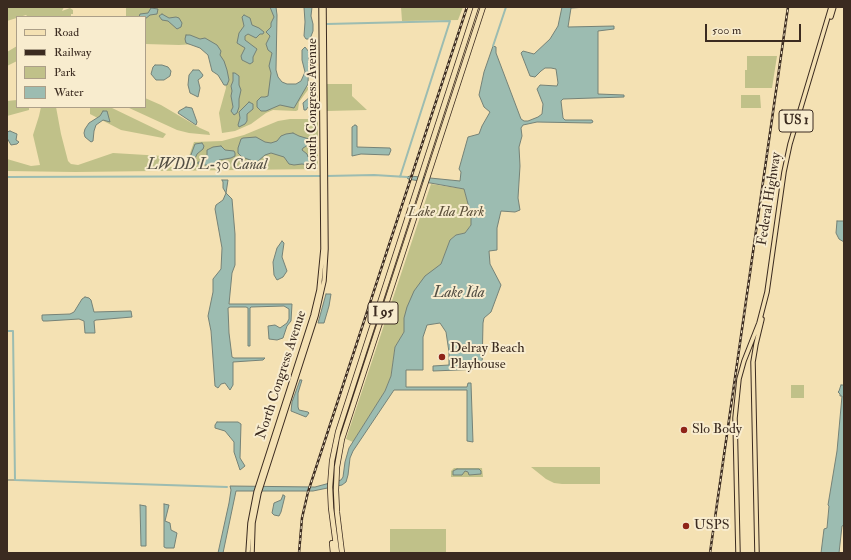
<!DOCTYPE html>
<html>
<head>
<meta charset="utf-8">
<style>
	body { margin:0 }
	#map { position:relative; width:851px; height:560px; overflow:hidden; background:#f4e1b3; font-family:"IM FELL Double Pica",serif }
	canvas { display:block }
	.frame { position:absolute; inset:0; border:8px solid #3b2b20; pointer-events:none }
	.legend { position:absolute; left:16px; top:16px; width:130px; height:92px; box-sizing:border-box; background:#f8ecce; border:1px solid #ac9f88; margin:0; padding:5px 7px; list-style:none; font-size:12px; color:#3b2b20 }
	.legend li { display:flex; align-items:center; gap:8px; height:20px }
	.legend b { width:20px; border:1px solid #ac9f88 }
	.scale { position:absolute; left:705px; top:24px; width:96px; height:18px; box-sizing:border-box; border:2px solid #3b2b20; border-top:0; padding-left:5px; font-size:12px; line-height:14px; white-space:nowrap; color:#3b2b20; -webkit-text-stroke:3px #f8ecce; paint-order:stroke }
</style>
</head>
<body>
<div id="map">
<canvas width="851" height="560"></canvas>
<div class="frame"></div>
<ul class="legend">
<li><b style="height:5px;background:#f4e1b3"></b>Road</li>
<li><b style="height:5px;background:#3b2b20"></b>Railway</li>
<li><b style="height:11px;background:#c0c189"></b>Park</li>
<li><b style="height:11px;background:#9cbcb1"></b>Water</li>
</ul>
<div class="scale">500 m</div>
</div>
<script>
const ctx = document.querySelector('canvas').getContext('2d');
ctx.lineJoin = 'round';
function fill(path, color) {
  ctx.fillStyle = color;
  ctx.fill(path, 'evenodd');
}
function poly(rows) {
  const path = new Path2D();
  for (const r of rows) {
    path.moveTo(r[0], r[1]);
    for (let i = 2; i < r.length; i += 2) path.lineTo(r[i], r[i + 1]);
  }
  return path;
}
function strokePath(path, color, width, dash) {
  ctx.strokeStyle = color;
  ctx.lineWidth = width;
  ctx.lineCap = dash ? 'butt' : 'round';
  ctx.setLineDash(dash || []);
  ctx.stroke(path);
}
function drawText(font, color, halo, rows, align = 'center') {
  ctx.font = font + ' "IM FELL Double Pica",serif';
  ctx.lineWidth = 4;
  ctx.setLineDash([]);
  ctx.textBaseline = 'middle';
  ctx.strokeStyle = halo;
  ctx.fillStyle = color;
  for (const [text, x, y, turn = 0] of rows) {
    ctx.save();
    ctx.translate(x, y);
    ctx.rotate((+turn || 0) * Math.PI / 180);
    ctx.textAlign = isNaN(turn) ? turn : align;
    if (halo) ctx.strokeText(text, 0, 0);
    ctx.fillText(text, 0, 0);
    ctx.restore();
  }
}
fill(poly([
	[8,7,64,7,62,11,70,8,73,10,73,14,71,14,71,17,67,17,59,16,59,17,28,17,26,15,7,21,7,8],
	[126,7,275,7,275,83,283,88,310,87,299,102,298,110,296,111,273,110,266,113,251,124,235,131,222,133,219,113,226,88,220,59,196,44,179,45,145,44,145,17,126,17],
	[401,7,463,7,458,20,402,21],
	[17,46,17,61,7,66,7,52],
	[747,56,777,56,772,88,745,88,745,70,747,70],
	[327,84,352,84,352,96,367,110,327,111],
	[741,95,760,95,761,108,741,108],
	[145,98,161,105,200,128,209,132,210,135,189,133,177,130,127,107,145,107],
	[17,100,17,107,29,107,29,110,7,116,7,101],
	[41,107,56,107,61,134,68,161,71,164,78,165,113,153,163,156,167,158,171,167,185,168,194,142,222,141,244,135,278,121,290,119,318,119,318,169,75,172,7,171,7,159,31,166,40,165,33,135,39,116],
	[90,107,110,107,166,134,163,138,121,130,90,114],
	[431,184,464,189,471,215,471,225,465,233,456,235,450,240,441,264,436,269,404,318,404,332,395,347,391,376,385,391,353,442,346,439],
	[791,385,804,385,804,398,791,398],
	[531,467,600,467,600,484,562,484,554,483,546,479],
	[454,468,482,468,483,477,451,477,451,471],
	[390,529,446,529,446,553,390,553]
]), '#c0c189');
const water = poly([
	[270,7,276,7,277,15,276,70,278,77,282,82,287,84,296,84,301,81,305,72,302,60,302,50,305,47,309,52,308,84,294,108,280,105,266,111,261,111,257,107,257,101,261,97,265,97,268,96,271,73,269,66,272,53,268,50,266,44,270,36,266,32,271,27,271,23,274,17,270,7],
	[304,7,312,7,311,16,313,24,313,31,310,39,306,39,304,36,305,22,304,7],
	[562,7,587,7,571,8,568,27,614,26,614,29,598,31,598,94,624,95,624,97,563,99,561,101,563,118,565,120,592,120,593,122,591,123,537,122,523,125,521,128,522,136,519,147,520,166,518,198,520,210,515,212,501,211,497,228,497,250,489,251,490,264,501,285,491,312,484,318,483,323,482,369,433,371,433,366,449,365,449,352,446,332,440,323,427,325,423,337,423,370,406,370,406,387,467,387,468,383,471,383,473,442,467,441,467,390,394,390,353,451,350,458,348,475,346,482,342,485,313,491,236,491,223,553,218,553,229,503,231,490,230,486,315,487,341,480,343,477,345,462,349,448,385,391,391,376,395,347,404,332,404,318,407,307,414,291,425,276,441,264,450,240,456,235,465,233,471,225,471,215,464,189,408,179,407,177,410,176,460,181,461,172,459,169,468,137,479,134,482,126,490,112,484,107,479,95,484,72,493,46,496,47,496,53,521,119,524,121,528,121,538,117,542,114,543,104,537,89,540,85,557,86,558,83,556,69,551,68,545,68,541,71,535,77,530,76,521,53,523,51,534,54,550,39,558,26,562,7],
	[151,8,158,9,157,14,150,15,145,19,145,17,139,17,140,14,148,13,151,8],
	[162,14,169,18,176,17,179,18,182,23,181,27,177,29,168,21,162,20,159,16,162,14],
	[244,15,250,18,252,25,259,28,264,32,263,34,260,34,256,38,248,34,245,36,245,40,257,49,253,57,253,62,250,64,242,60,241,56,245,48,237,43,239,33,244,26,242,17,244,15],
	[186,35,190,35,200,39,205,38,217,45,221,51,220,55,224,61,227,70,229,80,227,85,224,85,218,75,212,71,208,55,200,48,186,43,185,39,186,35],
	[155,65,162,65,168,67,171,71,170,76,164,80,156,80,151,74,153,67,155,65],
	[193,70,199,70,203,75,202,77,198,80,200,88,198,97,190,93,188,85,189,75,193,70],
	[233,73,235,73,239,76,239,85,241,90,239,99,239,107,237,113,234,115,231,111,233,107,231,96,232,91,231,86,233,81,233,73],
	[315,93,317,95,316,109,314,109,311,105,308,107,306,110,304,110,303,103,311,96,311,95,315,93],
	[249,102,253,104,253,109,247,114,247,121,245,124,239,127,238,125,240,118,239,112,249,102],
	[186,107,192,108,197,122,196,125,178,113,179,111,186,107],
	[103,111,107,111,110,122,103,120,96,125,94,131,93,141,91,142,85,137,84,133,85,129,89,123,100,116,103,111],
	[355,125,357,126,357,147,390,148,391,150,389,155,361,154,352,156,352,127,355,125],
	[10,131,17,134,16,140,19,142,17,144,11,145,7,138,7,132,10,131],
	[293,133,299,136,309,139,310,144,303,148,302,150,307,154,308,157,312,158,312,161,309,165,302,164,294,165,289,164,284,157,271,153,265,155,257,162,253,161,242,157,238,153,238,148,241,139,243,138,256,137,265,142,271,143,277,141,281,136,286,134,293,133],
	[202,143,204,146,203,149,197,154,190,170,188,168,188,163,195,144,202,143],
	[221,146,225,150,234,151,235,153,235,156,231,158,219,160,213,166,198,164,198,162,202,162,207,159,207,150,213,147,221,146],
	[222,180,228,180,226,193,232,199,235,234,235,265,232,273,229,304,292,304,291,321,287,326,283,338,277,340,269,339,268,326,275,325,280,328,287,323,289,319,289,309,284,306,251,307,250,308,250,346,248,346,248,308,246,307,230,307,228,308,229,333,232,357,234,358,265,358,263,360,233,362,233,385,230,390,225,383,221,384,218,388,215,386,211,331,208,316,213,292,213,279,221,269,222,248,215,209,216,205,223,200,226,193,223,188,223,182,222,180],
	[837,221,844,221,844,242,839,239,836,233,837,221],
	[282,241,284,243,282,257,287,271,283,277,277,280,274,275,273,262,277,248,282,241],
	[326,294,331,294,329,306,324,323,318,323,326,294],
	[85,297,89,298,91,300,94,312,131,311,132,317,96,320,94,321,95,333,85,333,84,321,79,319,47,321,43,321,42,319,42,315,70,314,74,312,82,299,85,297],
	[300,380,302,380,298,393,298,407,299,410,308,412,309,413,306,417,291,411,292,402,300,380],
	[841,385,844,385,844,525,842,526,839,553,821,553,824,529,827,528,829,506,828,505,837,451,842,396,840,396,840,394,838,392,839,391,841,385],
	[217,422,238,422,241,424,240,458,245,466,240,470,234,452,234,442,225,431,215,428,215,425,217,422],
	[457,469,479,469,481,471,481,474,469,475,468,472,465,471,462,475,453,475,453,471,457,469],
	[283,495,285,496,281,512,279,516,274,515,272,513,274,503,281,500,283,495],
	[164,504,169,505,165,521,170,523,171,530,177,533,174,548,166,548,164,547,164,504],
	[140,505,146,506,146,546,141,546,140,505]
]);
fill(water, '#9cbcb1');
strokePath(water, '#758277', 1);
strokePath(poly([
	[7,480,15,480]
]), '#758277', 1);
strokePath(poly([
	[327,24,450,21,400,177],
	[493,46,506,7],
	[326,176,374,175,407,177],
	[7,177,322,176],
	[7,331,13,331,15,480,227,487]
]), '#9cbcb1', 2);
const major = poly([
	[831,17,834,7],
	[248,553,250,523,256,492,313,315,319,290,323,249,321,7],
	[252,553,253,523,259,493,316,316,324,281,326,249,324,7],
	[738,553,735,418,739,379,744,361,759,323,767,292,784,172,790,144,831,7],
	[757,553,753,362,756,344,762,319]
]);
const highway = poly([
	[332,543,333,553],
	[337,553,331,508,330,487,332,461,338,432,476,7],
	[342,553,337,512,336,490,337,467,342,439,483,7]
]);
strokePath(major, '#3b2b20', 5.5);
strokePath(highway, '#3b2b20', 6);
strokePath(major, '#f4e1b3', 3.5);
strokePath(highway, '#f4e1b3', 4.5);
const rail = poly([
	[299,553,302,518,308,492,467,7],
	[710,553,788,7]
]);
strokePath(rail, '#3b2b20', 2.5);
strokePath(rail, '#f8ecce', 1, [3]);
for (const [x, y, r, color] of [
	[442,357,4,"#8f2418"],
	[684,430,4,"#8f2418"],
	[686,526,4,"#8f2418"]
]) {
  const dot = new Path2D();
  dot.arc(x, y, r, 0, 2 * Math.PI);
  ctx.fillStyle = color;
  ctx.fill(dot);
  strokePath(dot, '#f8ecce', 1.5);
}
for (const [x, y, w] of [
	[796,121,34],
	[383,313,30]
]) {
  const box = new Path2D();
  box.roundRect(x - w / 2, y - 11, w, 22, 3);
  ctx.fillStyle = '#f8ecce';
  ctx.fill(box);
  strokePath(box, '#3b2b20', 1);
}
drawText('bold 13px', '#3b2b20', null, [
	["US 1",796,121],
	["I 95",383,313]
]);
drawText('14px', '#3b2b20', '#f8ecce', [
	["South Congress Avenue",313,104,-90],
	["Federal Highway",770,199,-81],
	["North Congress Avenue",282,375,-72]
]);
drawText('italic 14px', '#5c503a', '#f8ecce', [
	["Lake Ida Park",446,213]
]);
drawText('14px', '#3b2b20', '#f8ecce', [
	["Delray Beach",450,349],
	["Playhouse",450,365],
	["Slo Body",692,430],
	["USPS",694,526]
], 'left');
drawText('italic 15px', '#534f44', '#f8ecce', [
	["LWDD L-30 Canal",207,166],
	["Lake Ida",459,294]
]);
</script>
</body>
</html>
